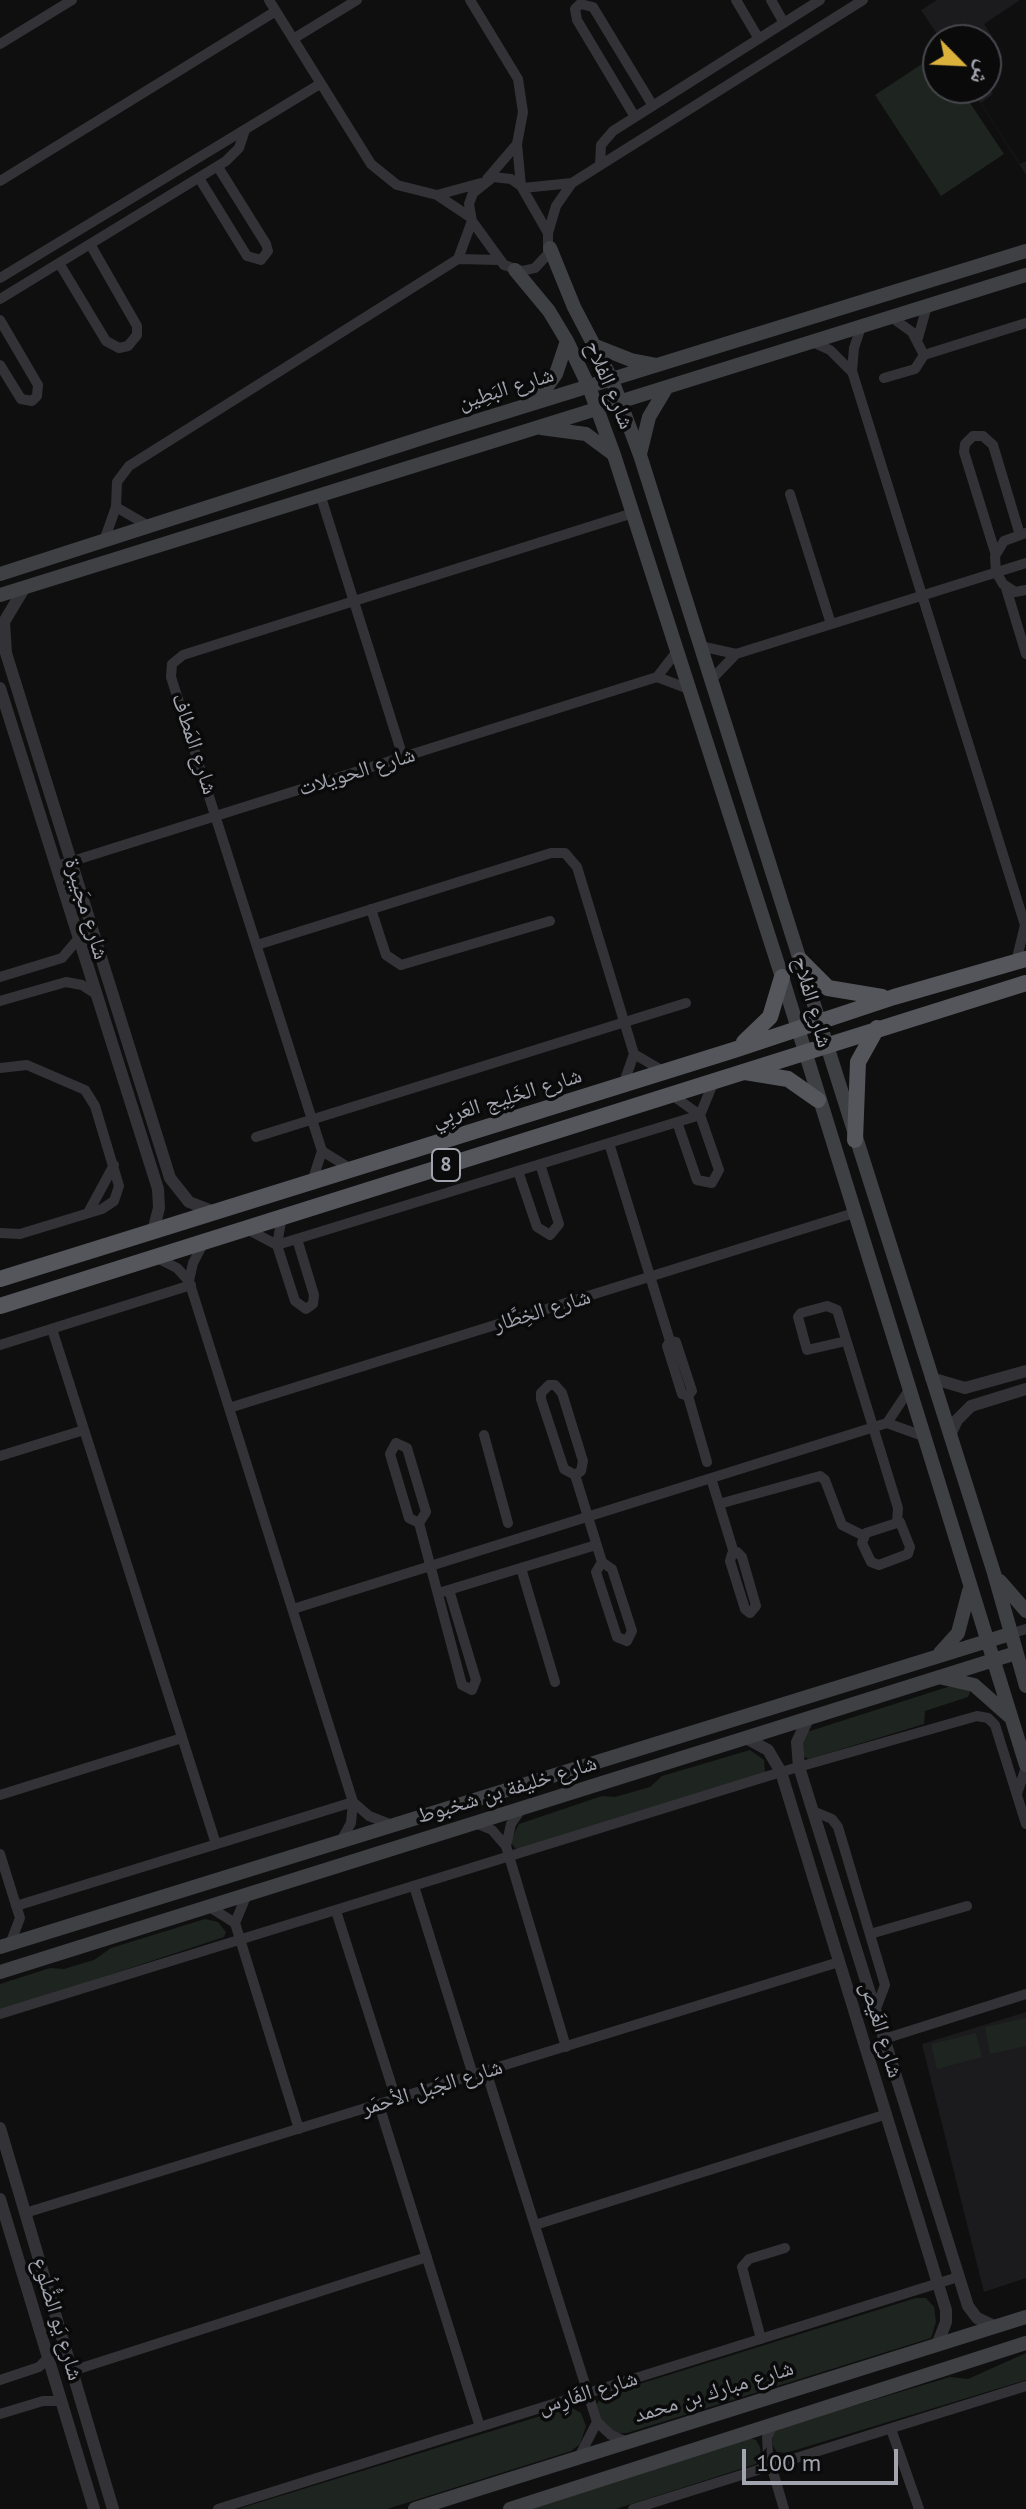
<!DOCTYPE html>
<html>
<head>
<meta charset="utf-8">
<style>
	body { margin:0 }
	#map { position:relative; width:1026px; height:2509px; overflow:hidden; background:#0f0f10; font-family:"PT Sans","Noto Naskh Arabic",sans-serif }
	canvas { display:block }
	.north { position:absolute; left:922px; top:24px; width:80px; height:80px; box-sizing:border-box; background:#0a0a0b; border:2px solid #47484d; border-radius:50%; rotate:114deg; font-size:22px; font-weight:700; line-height:32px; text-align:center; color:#a2a5af }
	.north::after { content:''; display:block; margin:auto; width:28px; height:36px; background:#dbb13c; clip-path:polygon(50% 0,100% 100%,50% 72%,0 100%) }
	.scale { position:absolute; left:742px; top:2449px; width:156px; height:36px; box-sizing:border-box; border:4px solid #a2a5af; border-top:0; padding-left:10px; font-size:24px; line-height:28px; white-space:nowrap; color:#a2a5af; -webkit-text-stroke:6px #0a0a0b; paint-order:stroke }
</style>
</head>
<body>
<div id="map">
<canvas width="1026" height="2509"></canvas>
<div class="north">ش</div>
<div class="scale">100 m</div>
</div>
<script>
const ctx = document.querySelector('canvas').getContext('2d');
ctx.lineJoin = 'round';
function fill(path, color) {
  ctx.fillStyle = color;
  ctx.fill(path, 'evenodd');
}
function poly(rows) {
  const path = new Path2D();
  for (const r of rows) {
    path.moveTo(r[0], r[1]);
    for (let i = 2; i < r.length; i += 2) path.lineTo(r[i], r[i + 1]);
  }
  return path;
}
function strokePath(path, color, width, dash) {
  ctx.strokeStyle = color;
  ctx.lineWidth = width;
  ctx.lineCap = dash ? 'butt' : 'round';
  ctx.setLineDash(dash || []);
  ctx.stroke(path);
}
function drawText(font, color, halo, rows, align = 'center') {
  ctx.font = font + ' "PT Sans","Noto Naskh Arabic",sans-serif';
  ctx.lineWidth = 7;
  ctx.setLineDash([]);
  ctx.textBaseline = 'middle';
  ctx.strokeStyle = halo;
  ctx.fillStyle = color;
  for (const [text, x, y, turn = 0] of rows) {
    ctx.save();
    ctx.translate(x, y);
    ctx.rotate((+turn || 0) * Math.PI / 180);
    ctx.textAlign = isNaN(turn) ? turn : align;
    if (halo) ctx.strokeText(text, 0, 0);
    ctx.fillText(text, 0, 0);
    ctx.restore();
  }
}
fill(poly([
	[937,0,1020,0,984,24,992,36,985,40,941,40,921,10],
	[986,83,993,94,981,103,1020,164,1026,161,1026,175,971,88,986,88],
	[1026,2012,1026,2278,984,2292,922,2044]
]), '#1b1b1d');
fill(poly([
	[937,54,938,88,960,88,1004,154,941,196,875,95],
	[957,1684,971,1690,968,1697,925,1711,924,1724,809,1759,800,1755,800,1745,807,1732],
	[750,1750,764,1760,765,1773,518,1851,510,1842,519,1824,602,1796,615,1797,650,1787,662,1776],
	[205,1919,218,1922,226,1932,224,1937,0,2011,0,1984,50,1968,64,1969,94,1960,111,1948],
	[1026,2018,1026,2046,990,2054,985,2027],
	[976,2033,982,2057,937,2069,931,2044],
	[916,2298,926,2298,934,2307,936,2322,931,2338,627,2433,611,2433,600,2418,596,2405,604,2395],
	[1026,2353,1026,2380,786,2453,777,2452,773,2446,772,2435,776,2429,950,2377,968,2379],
	[570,2407,581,2413,586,2426,580,2444,571,2451,387,2509,238,2509],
	[749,2438,756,2440,760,2447,761,2456,756,2464,616,2509,532,2509]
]), '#1e241f');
strokePath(poly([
	[269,0,371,164,397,185,437,195,470,217],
	[470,0,518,79,523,112,517,144,521,186],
	[736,0,759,39],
	[771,0,784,23],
	[293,39,357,0],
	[0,44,72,0],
	[635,117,577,20,575,9,580,4,593,7,653,106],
	[600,165,601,145,613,131,820,0],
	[493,177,511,179,521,186,548,233,548,254,535,268,522,271,504,265,472,221,469,204,473,193,493,177],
	[199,178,247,256,261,260,268,251,266,244,218,167],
	[487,179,517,144],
	[0,181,276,11],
	[523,188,572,183],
	[437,195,481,183],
	[548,233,556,206,572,183,863,0],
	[458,259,472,221],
	[59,263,106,341,119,348,128,346,137,335,137,326,90,244],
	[0,278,320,84],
	[0,299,226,161,239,148,245,130],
	[891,317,912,332,924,355],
	[0,320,38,385,37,396,32,401,21,399,0,365],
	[861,327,854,348,852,371,1025,925,1016,962],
	[918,338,927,306],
	[812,342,830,350,851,371],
	[884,378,915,369,924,355,1026,323],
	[320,494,403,757],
	[790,494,831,624],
	[116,507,147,525],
	[1026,533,1004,541,995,556,996,572,1003,584,1015,592,1026,590],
	[105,538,116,507,117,482,129,466,458,259,499,260],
	[995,552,964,452,965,444,973,436,983,436,993,445,1020,535],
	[1006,588,1026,654],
	[700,646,736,654,1026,563],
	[657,677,689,689],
	[711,680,736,654],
	[57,866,657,677,678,650],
	[371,909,386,955,401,965,550,921],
	[257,945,551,853,565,853,577,867,634,1054,623,1085],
	[0,977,62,958,79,938],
	[0,1001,66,982,82,985,96,994],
	[634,1054,663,1071],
	[0,1068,27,1065,85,1090,95,1106,119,1186,114,1201,102,1209,20,1234,0,1233],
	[672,1095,700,1115,719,1170,712,1183,697,1180,677,1122],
	[700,1115,714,1081],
	[256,1137,686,1003],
	[609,1143,670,1341],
	[322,1151,351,1169],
	[518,1171,537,1227,550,1235,559,1224,540,1164],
	[312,1182,322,1151,171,677,172,664,183,655,633,513],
	[88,1213,114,1165],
	[282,1216,277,1245,295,1301,306,1309,313,1304,314,1295,297,1239],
	[247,1229,277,1245],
	[277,1245,700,1115],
	[155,1257,177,1268,189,1281,353,1802,351,1823,341,1841],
	[189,1281,193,1263,204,1242],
	[52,1329,216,1844],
	[670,1341,676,1342,692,1391,688,1396,682,1394,667,1346,670,1341],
	[846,1341,807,1350,798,1317,801,1313,827,1306,837,1310,898,1508,897,1522],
	[0,1345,191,1285],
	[549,1385,555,1385,562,1393,583,1461,581,1471,575,1475,564,1469,541,1399,541,1393,549,1385],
	[688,1396,707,1462],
	[229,1408,854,1213],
	[887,1423,923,1436],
	[484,1435,508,1523],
	[396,1443,407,1448,426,1512,419,1523,409,1518,390,1454,396,1443],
	[0,1456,84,1430],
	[575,1475,602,1562],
	[711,1478,734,1553],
	[719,1504,820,1476,825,1480,842,1525,864,1536],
	[900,1522,910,1547,908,1554,879,1565,871,1562,862,1543,866,1533,900,1522],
	[419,1523,462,1685,472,1690,476,1680,449,1590],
	[737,1552,742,1557,756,1606,750,1613,745,1609,730,1561,732,1554,737,1552],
	[602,1562,612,1569,632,1631,627,1641,617,1637,596,1572,602,1562],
	[521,1568,555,1682],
	[442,1592,596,1545],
	[293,1609,887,1423,909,1390],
	[1010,1634,1026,1629],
	[1017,1794,1026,1767],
	[0,1795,182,1738],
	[353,1802,369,1816,392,1825],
	[813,1811,832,1819,838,1827,885,1985,875,2011],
	[475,1823,492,1830,506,1846,566,2047],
	[506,1846,511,1824,522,1808],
	[0,1854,20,1918,10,1944],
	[414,1886,473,2075],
	[247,1894,235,1923,299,2129],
	[16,1906,353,1802],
	[208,1906,235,1923],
	[336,1911,396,2099],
	[870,1934,967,1906],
	[0,2014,781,1772,977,1716,988,1718,995,1725,1026,1824],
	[884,2039,1026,1994],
	[486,2071,597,2422,611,2435,628,2442],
	[379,2105,480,2427],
	[25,2213,839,1962],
	[535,2225,887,2114],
	[761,2339,742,2267,749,2259,785,2248],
	[72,2371,427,2257],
	[0,2380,39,2367,48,2358],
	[0,2414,43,2401,61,2401],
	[773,2425,767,2437,768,2455,784,2509],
	[891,2429,919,2509],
	[579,2457,597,2422],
	[218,2509,958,2277],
	[633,2509,1026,2386]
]), '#333337', 10);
strokePath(poly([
	[25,587,4,622,6,653,170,1178,189,1202,215,1212],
	[0,688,158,1189,159,1208,153,1231],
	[931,1378,965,1388,1026,1371],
	[950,1435,957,1420,971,1406,1026,1389],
	[808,1719,797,1742,799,1767,968,2306,977,2318,996,2327],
	[746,1738,768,1750,781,1772,946,2310,946,2322,937,2345],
	[0,2128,113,2509],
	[0,2199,94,2509]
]), '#333337', 12);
strokePath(poly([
	[550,248,574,307,612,380,640,455,994,1573,1026,1686],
	[515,270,549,311,567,341,589,387,614,455,782,977,1026,1765],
	[593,345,631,360,657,365],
	[536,402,556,374,567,341],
	[541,428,586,434,613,454],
	[640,454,649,417,667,387],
	[0,574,444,431,1026,251],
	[0,595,1026,275],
	[1000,1581,1026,1611],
	[940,1653,958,1633,969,1591],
	[943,1678,974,1685,1009,1716],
	[0,1947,1010,1634],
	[0,1972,1016,1653],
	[415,2509,1026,2317],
	[510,2509,1026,2343]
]), '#3f4044', 14);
strokePath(poly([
	[800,960,828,988,882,997],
	[744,1042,770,1017,782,977],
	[745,1072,788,1079,818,1100],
	[855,1140,858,1062,877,1028],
	[0,1279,734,1050,894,997,1026,959],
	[0,1306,1026,983]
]), '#55565c', 16);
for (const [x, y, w] of [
	[446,1165,28]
]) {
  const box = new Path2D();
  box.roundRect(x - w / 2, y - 16, w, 32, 6);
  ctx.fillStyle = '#0a0a0b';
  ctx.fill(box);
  strokePath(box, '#a2a5af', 2);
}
drawText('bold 20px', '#a2a5af', null, [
	["8",446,1165]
]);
drawText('22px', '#a2a5af', '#0a0a0b', [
	["شارع الفلاح",609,385,67],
	["شارع البَطِين",506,389,-17],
	["شارع المَطاف",194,744,72],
	["شارع الحويلات",357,772,-17],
	["شارع مجَيبرة",86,909,73],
	["شارع الفلاح",812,1002,74],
	["شارع الخَلِيج العَربِي",507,1098,-17],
	["شارع الخِطَّار",542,1311,-17],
	["شارع خليفة بن شخبوط",507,1790,-17],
	["شارع الغَيص",881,2030,73],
	["شارع الجَبل الأحمَر",432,2088,-17],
	["شارع يَو الضُّلُوع",57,2319,73],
	["شارع مبارك بن محمد",714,2392,-17],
	["شارع الفَارِس",588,2393,-17]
]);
</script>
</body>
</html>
